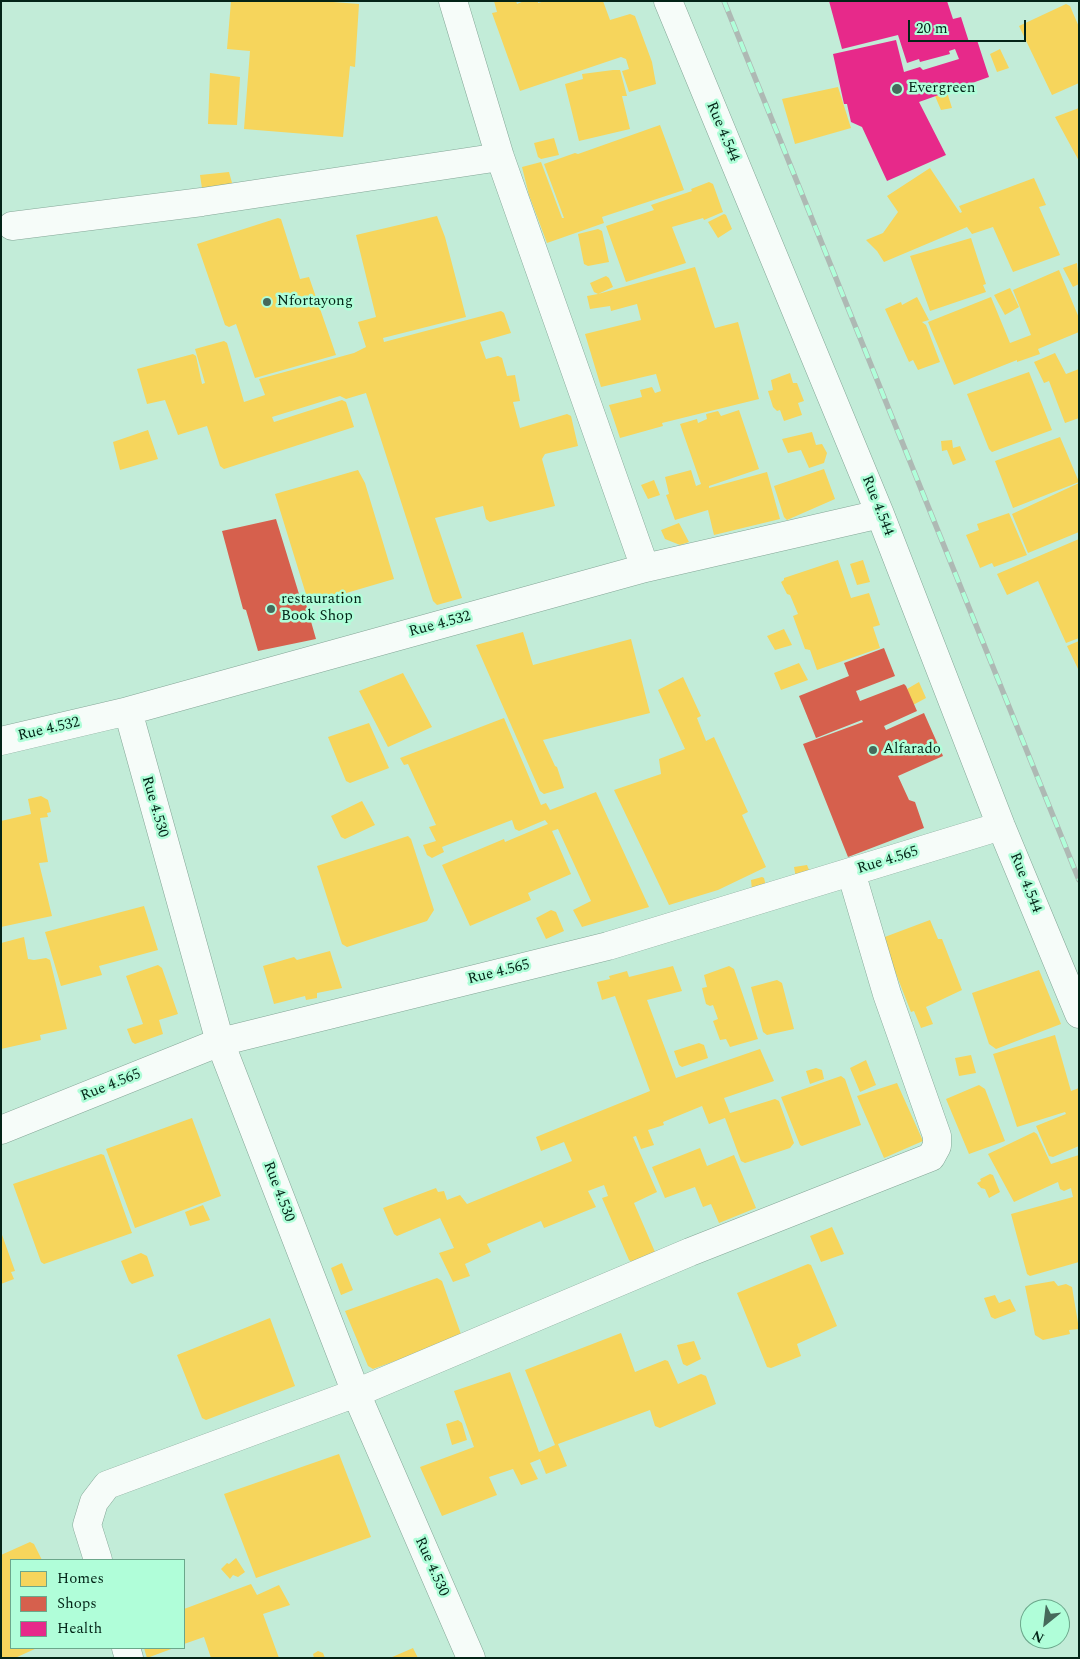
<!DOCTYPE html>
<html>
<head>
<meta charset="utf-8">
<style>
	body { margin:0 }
	#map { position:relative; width:1080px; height:1659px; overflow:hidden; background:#c2ecd8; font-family:Spectral,serif }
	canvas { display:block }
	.frame { position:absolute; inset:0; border:2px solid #032417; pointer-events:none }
	.legend { position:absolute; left:10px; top:1559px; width:175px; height:90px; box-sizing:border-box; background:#b0fed9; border:1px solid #6ba78b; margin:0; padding:6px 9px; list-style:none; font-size:15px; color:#032417 }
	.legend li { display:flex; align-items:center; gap:10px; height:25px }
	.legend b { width:25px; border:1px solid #6ba78b }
	.north { position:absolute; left:1020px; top:1599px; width:50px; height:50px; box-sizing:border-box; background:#b0fed9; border:1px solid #6ba78b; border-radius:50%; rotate:209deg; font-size:14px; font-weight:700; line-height:20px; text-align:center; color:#032417 }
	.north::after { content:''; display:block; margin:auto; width:18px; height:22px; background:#466a5b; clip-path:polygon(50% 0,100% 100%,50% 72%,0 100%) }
	.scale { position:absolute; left:908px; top:20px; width:118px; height:22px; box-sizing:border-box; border:2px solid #032417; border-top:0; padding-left:6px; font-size:15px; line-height:18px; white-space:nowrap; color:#032417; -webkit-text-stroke:4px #b0fed9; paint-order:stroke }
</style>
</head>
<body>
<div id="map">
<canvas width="1080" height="1659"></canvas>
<div class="frame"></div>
<ul class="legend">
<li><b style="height:14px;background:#f6d55c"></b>Homes</li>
<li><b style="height:14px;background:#d6604d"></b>Shops</li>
<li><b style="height:14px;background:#e7298a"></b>Health</li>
</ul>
<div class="north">N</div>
<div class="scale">20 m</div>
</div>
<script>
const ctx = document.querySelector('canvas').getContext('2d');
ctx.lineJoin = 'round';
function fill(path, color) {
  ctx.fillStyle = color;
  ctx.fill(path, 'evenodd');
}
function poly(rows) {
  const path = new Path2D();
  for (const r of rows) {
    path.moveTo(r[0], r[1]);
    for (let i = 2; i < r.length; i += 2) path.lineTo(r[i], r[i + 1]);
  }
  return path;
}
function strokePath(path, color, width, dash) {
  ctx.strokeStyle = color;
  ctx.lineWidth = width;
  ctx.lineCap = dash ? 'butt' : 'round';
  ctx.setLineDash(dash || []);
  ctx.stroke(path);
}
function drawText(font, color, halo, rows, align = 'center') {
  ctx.font = font + ' Spectral,serif';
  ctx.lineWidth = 5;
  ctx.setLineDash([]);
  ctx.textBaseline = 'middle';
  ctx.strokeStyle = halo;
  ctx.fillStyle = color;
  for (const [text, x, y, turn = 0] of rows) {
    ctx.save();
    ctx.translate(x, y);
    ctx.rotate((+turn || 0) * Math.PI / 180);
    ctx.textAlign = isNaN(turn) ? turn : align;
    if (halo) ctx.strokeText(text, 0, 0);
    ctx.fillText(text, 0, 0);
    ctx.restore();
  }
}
fill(poly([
	[231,1,320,1,359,4,355,67,350,66,343,137,244,129,250,51,227,49],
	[494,1,516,1,517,4,524,1,538,1,538,3,545,1,603,1,610,20,630,14,635,16,652,62,656,84,629,92,622,71,629,69,626,59,621,57,520,91,492,13,497,12],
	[1066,4,1070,6,1079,27,1079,83,1052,95,1019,26],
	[1000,49,1009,68,997,72,990,54],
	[613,70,620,70,627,96,622,96,630,129,579,141,565,84,583,79,582,74],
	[210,73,240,77,237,125,208,124],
	[838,87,851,128,795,144,782,99],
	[947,92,952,108,941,110,935,96],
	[1079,108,1079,161,1055,117],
	[660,125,684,190,602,217,604,223,547,243,529,195,522,167,541,162,562,218,564,218,544,164,575,153,578,154],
	[554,138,559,155,541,159,538,157,534,143],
	[930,168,960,213,962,212,959,206,1034,178,1046,205,1039,207,1060,255,1013,272,993,227,972,234,967,227,884,262,877,251,866,240,883,233,898,212,887,196],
	[229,172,234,190,203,195,200,175],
	[709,182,713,184,723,212,704,220,703,218,672,227,686,263,626,282,606,226,654,210,651,205,692,191,691,189],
	[724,214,726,215,732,229,718,238,708,222],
	[437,216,445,237,466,317,383,338,384,342,501,311,504,313,511,333,480,342,486,359,498,356,502,358,507,376,515,375,520,401,513,402,520,428,567,414,571,416,578,446,545,454,542,459,555,506,490,522,486,519,483,506,435,518,462,598,437,605,433,601,366,393,346,399,340,396,272,417,274,422,342,400,346,402,354,427,224,469,220,466,207,426,178,435,165,400,147,404,137,369,193,354,196,356,202,384,205,383,195,349,224,341,227,343,244,402,265,395,259,379,354,353,366,347,358,322,376,317,356,235],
	[278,218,281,219,300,279,309,277,336,355,255,378,236,324,229,327,225,325,197,244],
	[598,229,602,231,609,262,588,266,584,264,578,234],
	[971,238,986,284,983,285,986,292,930,311,910,256],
	[1077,263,1079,284,1073,287,1063,268],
	[695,267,715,328,738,322,759,399,662,423,663,426,620,438,609,405,642,397,640,390,652,387,655,393,661,391,656,374,601,387,585,334,641,320,637,304,611,311,610,306,590,309,587,296,598,294,594,292,590,283,606,276,609,278,613,287,598,294],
	[1059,270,1079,318,1079,332,1038,349,1040,354,1017,362,1017,360,954,385,928,322,991,297,1010,343,1031,335,1013,290],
	[1010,288,1019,307,1005,315,994,295],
	[917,297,929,320,922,322,926,325,940,362,918,370,913,360,909,362,885,309,901,302,902,305],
	[1055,353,1066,374,1079,369,1079,418,1065,423,1049,381,1044,383,1034,362],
	[1029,372,1052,430,992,452,989,449,967,394],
	[790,373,793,383,797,383,804,401,798,403,802,415,784,421,780,410,777,411,773,407,768,391,773,390,771,380],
	[739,410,759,469,709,486,709,488,767,472,780,519,714,535,708,510,675,520,666,495,669,494,665,477,691,470,696,486,701,484,680,424,697,419,698,423,707,419,706,414,718,411,721,416],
	[148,430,158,459,120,470,113,442],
	[812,432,816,445,822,444,827,453,824,463,809,468,801,450,788,453,782,439],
	[1060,437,1079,482,1013,508,995,461],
	[952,440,953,448,960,446,966,460,953,465,947,450,942,451,941,441],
	[824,469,835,499,787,520,784,517,774,486],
	[358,470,365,483,394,579,309,604,275,494],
	[654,480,660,495,648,499,641,485],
	[1079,483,1079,532,1028,553,1012,514],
	[1009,513,1027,555,994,567,992,563,980,568,966,535,979,530,977,524],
	[679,523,689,542,680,545,665,539,661,530],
	[1079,539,1079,638,1066,643,1038,581,1007,595,997,574],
	[838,560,851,598,869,593,880,625,873,627,880,648,817,670,810,650,805,649,793,616,798,614,790,595,787,594,781,582,784,580,784,578],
	[863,560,870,582,857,585,850,564],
	[784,629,792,645,775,650,767,636],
	[523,632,533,665,631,639,650,713,543,740,555,766,557,767,564,788,544,794,540,791,476,645],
	[1079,641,1079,671,1067,646],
	[799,663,808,680,781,690,774,673],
	[403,673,432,727,388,747,359,691],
	[683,677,701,716,697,718,706,741,714,737,748,812,742,815,766,867,718,890,669,905,614,790,661,774,659,759,685,749,658,690],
	[919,682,926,698,913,705,907,689],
	[504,718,541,805,546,803,550,810,596,792,649,907,582,927,573,910,591,901,558,829,552,831,571,874,528,893,531,900,470,926,442,865,504,839,505,842,548,824,545,820,519,831,515,829,512,820,442,847,444,852,432,858,427,855,423,845,436,841,429,827,436,825,408,764,404,765,400,758],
	[369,723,389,768,350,783,346,781,328,737],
	[41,796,48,800,51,812,47,813,48,817,40,818,48,862,39,863,52,916,1,927,1,821,31,814,28,799],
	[362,801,375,825,345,839,341,837,331,816],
	[408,836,411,839,434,910,427,921,347,947,342,944,317,866],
	[807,865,811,875,796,878,794,867],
	[762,877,764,878,767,890,752,890,751,880],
	[144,906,158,950,99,966,102,975,61,986,45,932],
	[551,910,556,912,564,931,546,939,536,918],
	[930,920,938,939,942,939,962,990,926,1007,933,1024,921,1028,914,1011,911,1012,882,938],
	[24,937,28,959,34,960,46,958,50,960,67,1029,40,1035,41,1040,1,1049,1,943],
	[330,951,342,988,317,993,317,998,306,1000,305,996,274,1004,263,966,294,957,297,960],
	[158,965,162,968,178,1014,159,1020,163,1034,135,1044,132,1042,127,1029,143,1024,126,976],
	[673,966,682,991,647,1000,676,1078,760,1049,774,1081,724,1098,730,1113,775,1099,779,1101,794,1143,790,1148,745,1163,741,1161,725,1118,709,1124,702,1106,663,1122,664,1125,648,1130,654,1145,641,1149,636,1136,633,1137,657,1192,634,1203,655,1252,633,1263,629,1260,602,1198,608,1196,604,1185,588,1191,596,1207,544,1228,541,1221,487,1244,491,1252,465,1264,470,1276,453,1282,439,1253,454,1248,440,1218,397,1236,394,1234,383,1208,436,1188,438,1192,444,1191,447,1200,460,1195,467,1204,572,1161,564,1142,541,1151,536,1137,650,1091,615,996,602,1000,597,982,610,979,609,976,627,971,629,977],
	[729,966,734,969,758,1039,730,1047,726,1039,720,1040,713,1021,718,1019,713,1005,710,1006,706,1004,702,988,707,987,704,975],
	[1039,970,1061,1024,996,1049,989,1044,972,993],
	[777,980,782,983,794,1029,767,1035,763,1032,751,987],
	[1055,1035,1071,1091,1079,1088,1079,1146,1053,1157,1049,1156,1036,1126,1066,1114,1065,1112,1017,1127,993,1054],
	[699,1043,704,1045,708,1058,682,1067,679,1065,674,1051],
	[971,1055,976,1073,959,1076,955,1058],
	[866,1060,876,1085,860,1092,850,1068],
	[816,1068,822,1070,824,1079,810,1084,806,1071],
	[841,1076,845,1079,861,1125,802,1146,800,1145,781,1097],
	[897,1083,923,1141,884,1158,857,1096],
	[979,1085,985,1089,1005,1141,969,1154,946,1099],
	[192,1118,221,1196,135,1228,106,1149],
	[1034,1132,1037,1134,1051,1164,1079,1155,1079,1262,1030,1276,1027,1274,1011,1214,1073,1197,1071,1188,1064,1191,1060,1189,1058,1182,1014,1202,988,1154],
	[700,1148,707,1166,734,1155,756,1208,719,1223,711,1204,703,1207,695,1187,665,1198,652,1167],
	[101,1154,104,1155,132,1233,44,1264,41,1262,13,1184],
	[990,1174,993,1175,1000,1192,989,1198,985,1189,981,1188,977,1183,981,1181,980,1179],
	[203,1205,210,1220,190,1226,185,1212],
	[832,1227,844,1254,821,1262,810,1236],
	[1,1232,15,1271,11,1272,14,1279,1,1284],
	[141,1253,147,1256,154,1276,132,1284,129,1281,121,1261],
	[342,1263,353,1290,341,1295,331,1268],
	[808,1264,811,1265,837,1326,797,1344,801,1356,771,1368,767,1367,737,1293],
	[437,1278,442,1281,462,1337,373,1369,368,1366,345,1311],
	[1054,1281,1058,1286,1066,1284,1072,1287,1079,1329,1069,1330,1070,1334,1043,1340,1035,1335,1025,1286],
	[995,1295,999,1303,1010,1299,1016,1311,995,1319,991,1317,984,1298],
	[270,1318,295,1386,206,1420,202,1418,177,1355],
	[621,1333,635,1372,665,1360,668,1361,678,1384,701,1374,706,1376,716,1404,660,1428,655,1426,650,1410,558,1444,567,1466,546,1474,540,1459,530,1463,538,1479,521,1485,513,1469,489,1477,497,1495,442,1516,420,1467,474,1447,454,1391,510,1372,539,1452,555,1445,525,1370],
	[694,1341,701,1359,687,1366,683,1364,677,1345],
	[458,1420,462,1423,467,1440,452,1445,446,1424],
	[339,1454,371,1537,256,1578,224,1494],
	[30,1542,34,1544,42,1560,11,1560,11,1648,37,1648,15,1658,1,1658,1,1555],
	[236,1558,245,1572,238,1577,233,1575,230,1579,221,1569,227,1563,229,1564],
	[251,1584,257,1595,279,1585,290,1605,263,1614,279,1658,211,1658,204,1637,184,1644,184,1609],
	[144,1648,174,1648,147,1658],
	[413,1648,418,1658,390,1658],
	[318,1651,323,1653,325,1658,314,1658,313,1654]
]), '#f6d55c');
fill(poly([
	[276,519,299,594,304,597,316,639,258,651,246,610,243,609,222,531],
	[884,648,895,676,856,691,860,701,904,684,906,686,917,711,884,726,886,730,924,713,943,756,898,776,909,800,915,802,924,828,848,857,803,744,863,722,862,720,816,738,799,696,849,676,844,663]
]), '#d6604d');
fill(poly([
	[829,1,947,1,953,19,961,17,969,42,977,40,989,77,919,102,946,155,887,181,862,127,851,122,847,104,844,104,833,54,896,40,904,72,920,67,923,70,959,59,955,49,949,51,950,54,920,62,919,59,907,63,898,35,842,49]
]), '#e7298a');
const minor = poly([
	[453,1,500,157,645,568],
	[668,1,880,514,1001,826,1079,1014],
	[12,226,202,202,500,157],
	[128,711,220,1042,356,1393,471,1658],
	[1,741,128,711,645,568,880,514],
	[1,1130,220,1042,608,946,1001,826],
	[98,1560,87,1525,94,1502,107,1485,356,1393,690,1252,931,1157,937,1146,937,1136,887,994,851,872],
	[126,1648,129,1658]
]);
strokePath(minor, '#84a697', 29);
strokePath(minor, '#f6fcf9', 28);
const rail = poly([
	[724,1,1079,880]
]);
strokePath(rail, '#aeb9b4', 5.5);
strokePath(rail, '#b0fed9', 4, [11]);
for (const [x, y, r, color] of [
	[897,89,6,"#466a5b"],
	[267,302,5,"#466a5b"],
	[271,609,5,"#466a5b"],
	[873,750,5,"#466a5b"]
]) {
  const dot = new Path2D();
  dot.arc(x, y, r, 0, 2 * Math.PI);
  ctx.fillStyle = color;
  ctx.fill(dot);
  strokePath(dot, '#b0fed9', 2);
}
drawText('15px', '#032417', '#b0fed9', [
	["Evergreen",908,89],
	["Nfortayong",277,302],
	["restauration",281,600],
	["Book Shop",281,617],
	["Alfarado",883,750]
], 'left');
drawText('15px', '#032417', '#b0fed9', [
	["Rue 4.544",722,132,67],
	["Rue 4.544",877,506,68],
	["Rue 4.532",440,625,-15],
	["Rue 4.532",49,730,-13],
	["Rue 4.530",154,807,74],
	["Rue 4.565",888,861,-17],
	["Rue 4.544",1025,883,68],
	["Rue 4.565",499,973,-14],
	["Rue 4.565",111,1086,-22],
	["Rue 4.530",278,1192,69],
	["Rue 4.530",431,1567,66]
]);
</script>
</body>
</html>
